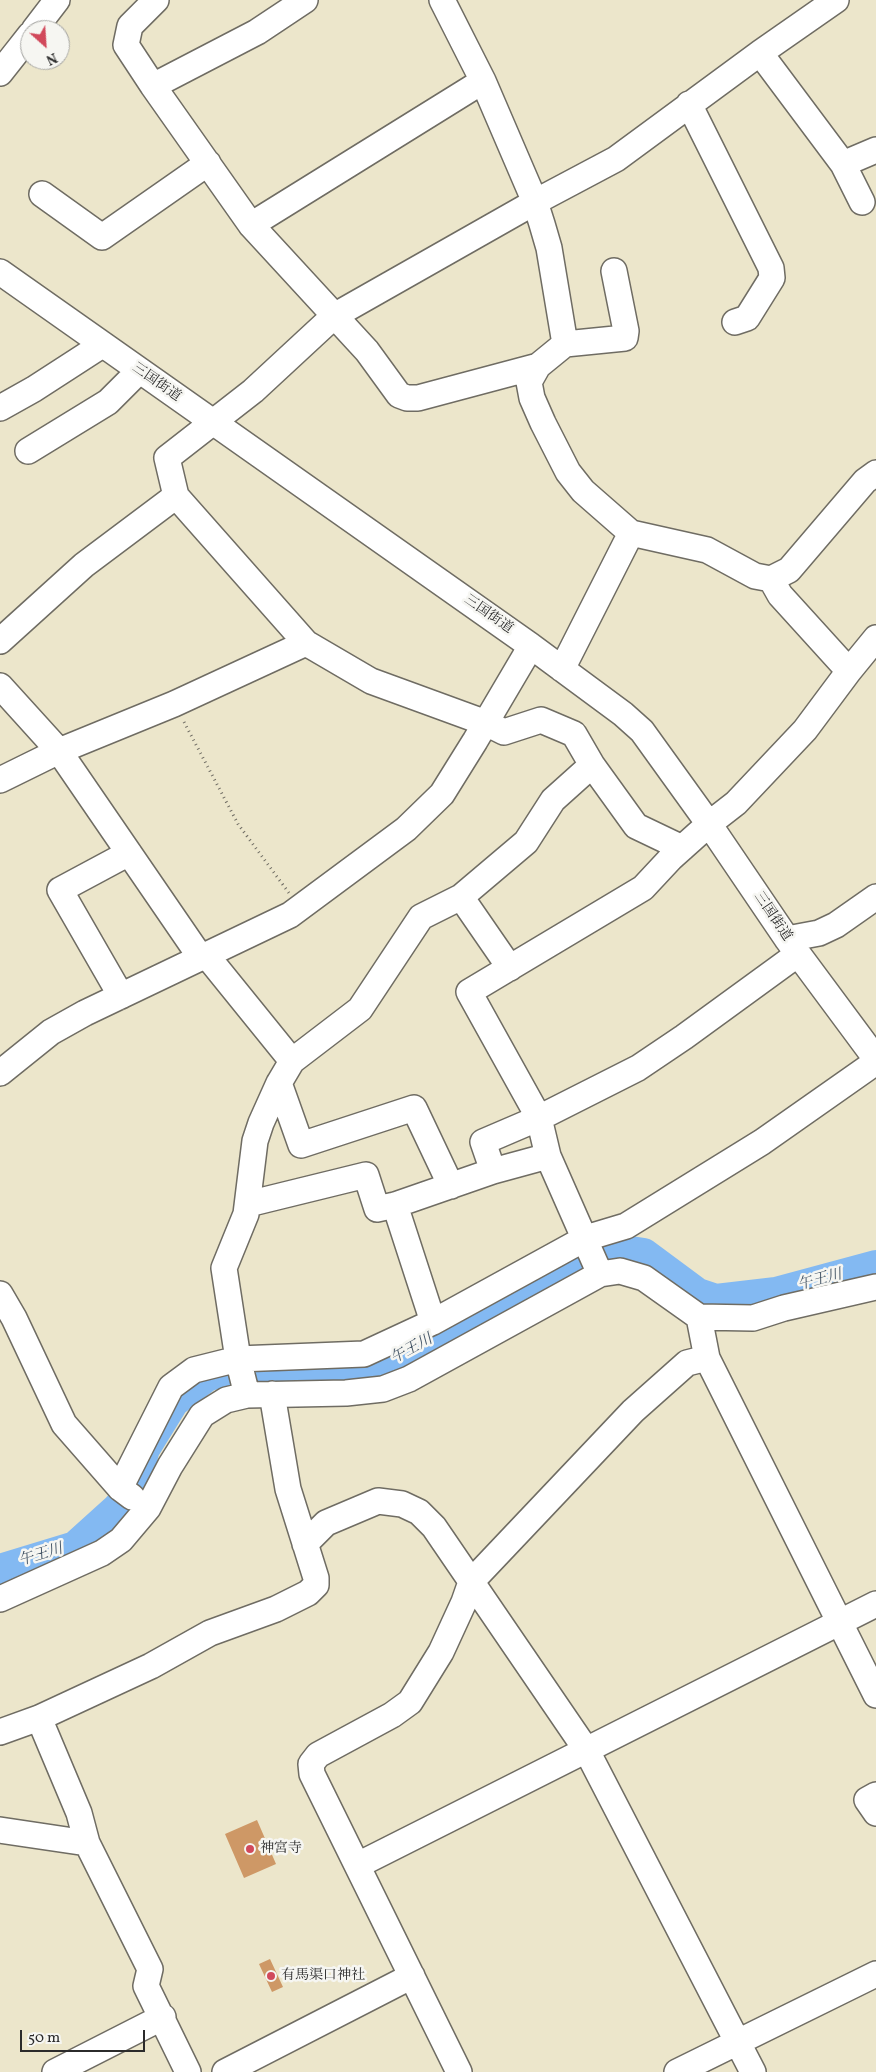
<!DOCTYPE html>
<html>
<head>
<meta charset="utf-8">
<style>
	body { margin:0 }
	#map { position:relative; width:876px; height:2072px; overflow:hidden; background:#ece6cb; font-family:Vollkorn,serif }
	canvas { display:block }
	.north { position:absolute; left:20px; top:20px; width:50px; height:50px; box-sizing:border-box; background:#f6f6f2; border:1px solid #a5a5a2; border-radius:50%; rotate:154deg; font-size:14px; font-weight:700; line-height:20px; text-align:center; color:#2b2b2b }
	.north::after { content:''; display:block; margin:auto; width:18px; height:22px; background:#d1495b; clip-path:polygon(50% 0,100% 100%,50% 72%,0 100%) }
	.scale { position:absolute; left:20px; top:2030px; width:125px; height:22px; box-sizing:border-box; border:2px solid #2b2b2b; border-top:0; padding-left:6px; font-size:15px; line-height:18px; white-space:nowrap; color:#2b2b2b; -webkit-text-stroke:4px #f6f6f2; paint-order:stroke }
</style>
</head>
<body>
<div id="map">
<canvas width="876" height="2072"></canvas>
<div class="north">N</div>
<div class="scale">50 m</div>
</div>
<script>
const ctx = document.querySelector('canvas').getContext('2d');
ctx.lineJoin = 'round';
function poly(rows) {
  const path = new Path2D();
  for (const r of rows) {
    path.moveTo(r[0], r[1]);
    for (let i = 2; i < r.length; i += 2) path.lineTo(r[i], r[i + 1]);
  }
  return path;
}
function strokePath(path, color, width, dash) {
  ctx.strokeStyle = color;
  ctx.lineWidth = width;
  ctx.lineCap = dash ? 'butt' : 'round';
  ctx.setLineDash(dash || []);
  ctx.stroke(path);
}
function fill(path, color) {
  ctx.fillStyle = color;
  ctx.fill(path, 'evenodd');
}
function drawText(font, color, halo, rows, align = 'center') {
  ctx.font = font + ' Vollkorn,"Noto Serif JP",serif';
  ctx.lineWidth = 5;
  ctx.setLineDash([]);
  ctx.textBaseline = 'middle';
  ctx.strokeStyle = halo;
  ctx.fillStyle = color;
  for (const [text, x, y, turn = 0] of rows) {
    ctx.save();
    ctx.translate(x, y);
    ctx.rotate((+turn || 0) * Math.PI / 180);
    ctx.textAlign = isNaN(turn) ? turn : align;
    if (halo) ctx.strokeText(text, 0, 0);
    ctx.fillText(text, 0, 0);
    ctx.restore();
  }
}
strokePath(poly([
	[0,1569,75,1546,116,1509,133,1490,145,1449,174,1402,208,1376,240,1370,328,1371,384,1365,566,1264,611,1248,644,1253,698,1293,716,1299,776,1292,876,1265]
]), '#83b9f2', 30);
fill(poly([
	[257,1820,276,1864,244,1878,225,1834],
	[270,1959,283,1987,272,1992,259,1964]
]), '#ce9866');
const minor = poly([
	[305,0,257,32,153,86,251,225,367,351,399,395,407,398,418,398,538,366],
	[442,0,483,81,535,202,542,224,549,248,565,344,538,366,529,382,532,398,543,423,568,472,583,491,631,533,707,550,755,576,771,579,789,570,865,481,876,473],
	[34,30,57,0],
	[760,53,843,164,862,202],
	[0,73,30,35],
	[153,86,126,45,130,26,156,0],
	[689,104,771,268,772,278,747,318,735,322],
	[843,164,876,150],
	[42,194,102,237,208,163],
	[251,225,483,81],
	[0,272,531,646,623,714,642,731,709,824,787,939,876,1059],
	[565,344,625,338,626,331,614,271],
	[0,408,34,389,102,345],
	[28,451,108,402,139,371],
	[771,579,780,595,849,671],
	[0,641,84,565,176,496],
	[562,669,631,533],
	[0,686,59,751,201,958],
	[0,780,59,751,174,704,306,643],
	[682,848,636,826,592,765,574,734,541,720,504,732,486,723,371,681,306,643,176,496,167,458,253,391,334,316,535,202,616,159,760,53,836,0],
	[461,897,510,968],
	[787,939,819,933,836,925,876,897],
	[207,956,292,1061,279,1083,261,1123,255,1141,246,1214,224,1268,238,1359,247,1395],
	[121,996,60,890,129,853],
	[292,1061,360,1009,421,917,461,897,526,842,553,800,592,765],
	[0,1073,51,1032,85,1013,290,915,406,829,442,794,475,741,531,646],
	[279,1083,301,1145,414,1108,451,1186],
	[493,1171,483,1142,539,1118,469,992,643,888,671,858,709,824,736,803,805,730,849,671,876,638],
	[248,1204,366,1175,377,1209,395,1205,493,1171,548,1156],
	[395,1205,433,1322],
	[600,1274,548,1156,539,1118,638,1068,684,1037,798,954],
	[0,1294,14,1318,64,1424,120,1488,132,1497],
	[699,1317,707,1358],
	[120,1488,171,1387,194,1370,238,1359,364,1354,433,1322,586,1238,626,1226,762,1142,876,1062],
	[305,1544,326,1523,378,1501,402,1504,419,1512,434,1527,587,1751,753,2072],
	[0,1599,102,1553,121,1540,148,1508,170,1466,202,1415,226,1400,247,1395,346,1393,383,1389,409,1379,600,1274,620,1271,644,1278,699,1317,753,1318,784,1308,876,1287],
	[39,1718,79,1813,87,1843,150,1969,146,1986,188,2072],
	[0,1732,39,1718,151,1666,210,1633,276,1609,308,1593,316,1585,316,1578,288,1489,272,1394],
	[876,1795,867,1800,876,1813],
	[0,1830,87,1843],
	[358,1865,876,1604],
	[55,2072,163,2017],
	[225,2072,412,1976],
	[459,2072,312,1774,311,1764,318,1755,392,1715,410,1702,441,1652,464,1602,471,1582,633,1411,687,1363,707,1358,876,1695],
	[677,2072,876,1974]
]);
strokePath(minor, '#6f6c63', 28);
strokePath(poly([
	[184,722,238,824,289,893]
]), '#6f6c63', 3, [1, 4]);
strokePath(minor, '#fff', 25);
for (const [x, y, r, color] of [
	[250,1849,5,"#d1495b"],
	[271,1976,5,"#d1495b"]
]) {
  const dot = new Path2D();
  dot.arc(x, y, r, 0, 2 * Math.PI);
  ctx.fillStyle = color;
  ctx.fill(dot);
  strokePath(dot, '#f6f6f2', 2);
}
drawText('14px', '#2b2b2b', '#f6f6f2', [
	["三国街道",156,383,35],
	["三国街道",488,615,35],
	["三国街道",772,917,56]
]);
drawText('14px', '#2b2b2b', '#f6f6f2', [
	["神宮寺",260,1849],
	["有馬渠口神社",281,1976]
], 'left');
drawText('italic 15px', '#455667', '#f6f6f2', [
	["午王川",820,1281,-15],
	["午王川",412,1350,-29],
	["午王川",41,1556,-17]
]);
</script>
</body>
</html>
